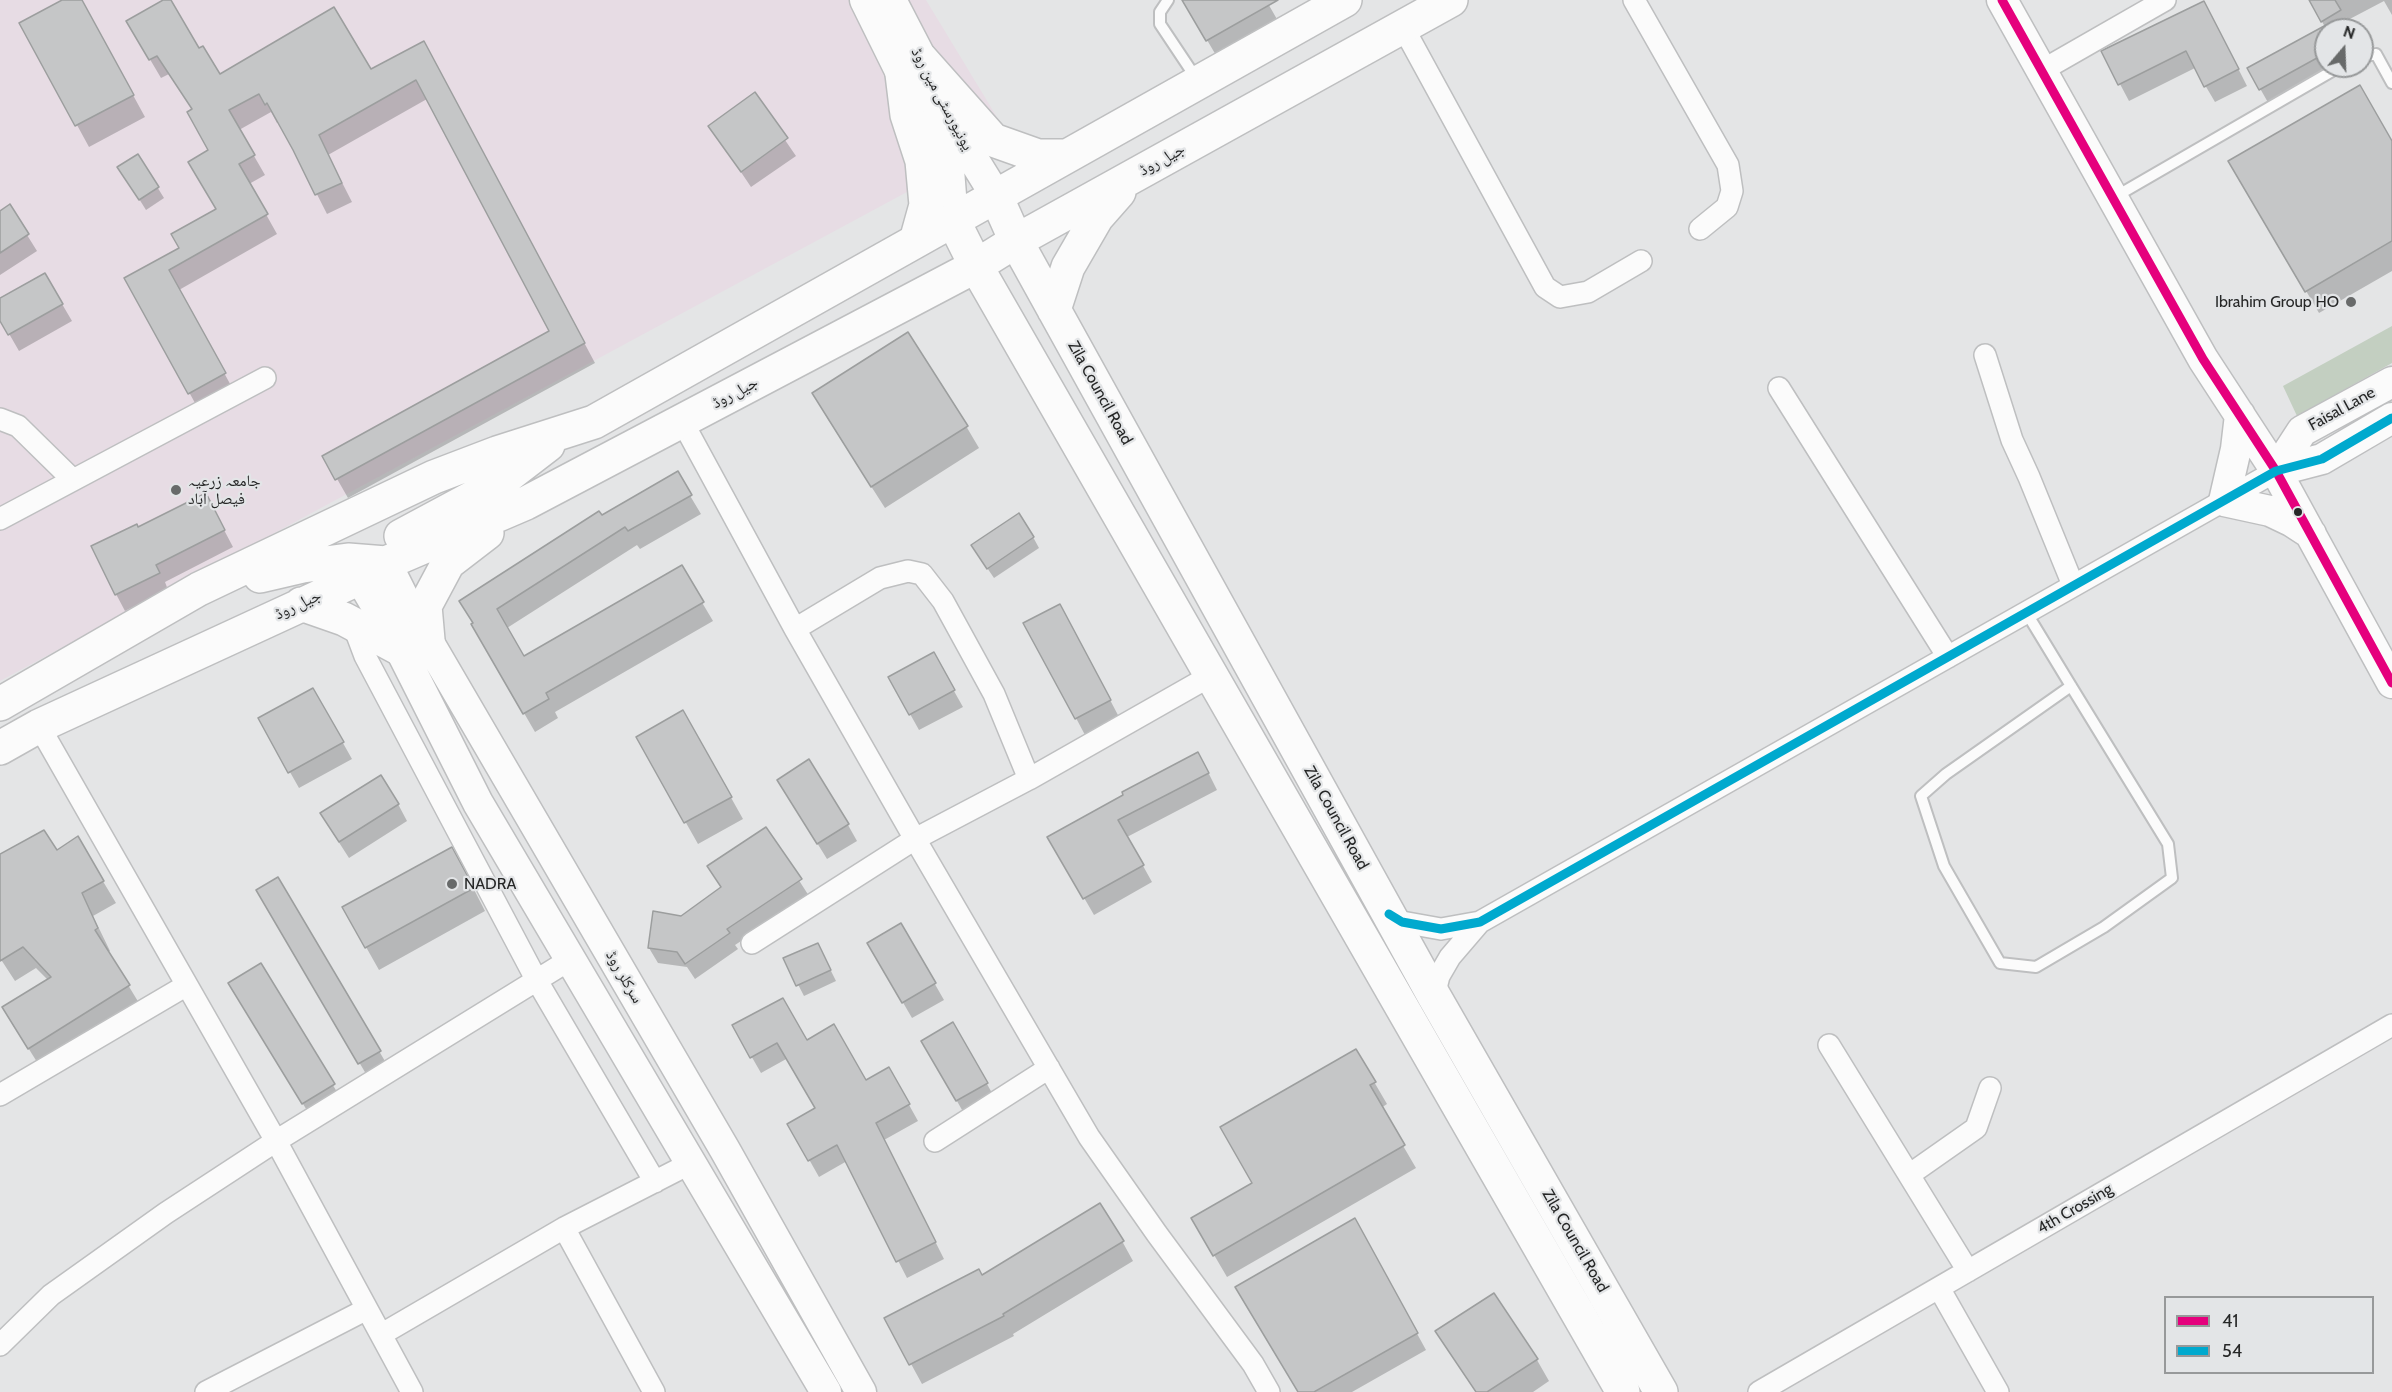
<!DOCTYPE html>
<html>
<head>
<meta charset="utf-8">
<style>
	body { margin:0 }
	#map { position:relative; width:2392px; height:1392px; overflow:hidden; background:#e4e5e6; font-family:Cabin,sans-serif }
	canvas { display:block }
	.legend { position:absolute; left:2164px; top:1296px; width:210px; height:78px; box-sizing:border-box; background:#e3e5e7; border:2px solid #97999a; margin:0; padding:8px 10px; list-style:none; font-size:18px; color:#262727 }
	.legend li { display:flex; align-items:center; gap:12px; height:30px }
	.legend b { width:30px; border:2px solid #97999a }
	.north { position:absolute; left:2314px; top:18px; width:60px; height:60px; box-sizing:border-box; background:#e3e5e7; border:2px solid #97999a; border-radius:50%; rotate:19deg; font-size:16px; font-weight:700; line-height:24px; text-align:center; color:#262727 }
	.north::after { content:''; display:block; margin:auto; width:21px; height:27px; background:#686a6a; clip-path:polygon(50% 0,100% 100%,50% 72%,0 100%) }
</style>
</head>
<body>
<div id="map">
<canvas width="2392" height="1392"></canvas>
<ul class="legend">
<li><b style="height:8px;background:#e5007d"></b>41</li>
<li><b style="height:8px;background:#00a9ce"></b>54</li>
</ul>
<div class="north">N</div>
</div>
<script>
const ctx = document.querySelector('canvas').getContext('2d');
ctx.lineJoin = 'round';
function fill(path, color) {
  ctx.fillStyle = color;
  ctx.fill(path, 'evenodd');
}
function poly(rows) {
  const path = new Path2D();
  for (const r of rows) {
    path.moveTo(r[0], r[1]);
    for (let i = 2; i < r.length; i += 2) path.lineTo(r[i], r[i + 1]);
  }
  return path;
}
function strokePath(path, color, width, dash) {
  ctx.strokeStyle = color;
  ctx.lineWidth = width;
  ctx.lineCap = dash ? 'butt' : 'round';
  ctx.setLineDash(dash || []);
  ctx.stroke(path);
}
function drawText(font, color, halo, rows, align = 'center') {
  ctx.font = font + ' Cabin,"Noto Naskh Arabic",sans-serif';
  ctx.lineWidth = 4.5;
  ctx.setLineDash([]);
  ctx.textBaseline = 'middle';
  ctx.strokeStyle = halo;
  ctx.fillStyle = color;
  for (const [text, x, y, turn = 0] of rows) {
    ctx.save();
    ctx.translate(x, y);
    ctx.rotate((+turn || 0) * Math.PI / 180);
    ctx.textAlign = isNaN(turn) ? turn : align;
    if (halo) ctx.strokeText(text, 0, 0);
    ctx.fillText(text, 0, 0);
    ctx.restore();
  }
}
fill(poly([
	[0,0,926,0,1009,137,0,681]
]), '#e7dce4');
fill(poly([
	[2392,326,2392,363,2297,416,2283,386]
]), '#c3cfc1');
fill(poly([
	[65,0,81,0,145,117,89,147,77,125],
	[166,0,170,0,199,51,220,76,371,71,434,62,595,363,348,498,324,456,551,332,427,99,328,155,352,202,327,214,294,149,279,122,277,123,271,112,239,130,265,175,249,184,277,234,179,290,235,393,200,412,126,278,181,248,218,210,210,150,193,110,169,74,161,78,128,22],
	[1192,0,1266,0,1278,21,1217,57,1186,4],
	[2310,0,2392,0,2392,15,2384,1,2346,21,2350,30,2326,30,2326,66,2342,66,2270,106,2249,69,2325,27],
	[2213,19,2247,86,2215,102,2195,68,2129,101,2103,52],
	[754,95,796,156,751,187,710,126],
	[2392,144,2392,271,2319,313,2230,161],
	[138,156,164,198,146,210,126,178],
	[9,206,37,251,0,275,0,212],
	[45,275,72,321,19,351,0,318,0,300],
	[826,416,966,426,979,448,885,508],
	[677,474,701,514,640,549,637,545,507,628,524,658,681,567,713,621,555,712,558,718,535,732,473,625,601,517],
	[214,511,233,547,165,582,168,590,125,611,116,594,138,529],
	[1033,537,1039,548,994,578,979,556],
	[1069,622,1119,717,1085,735,1076,718],
	[933,654,963,707,919,730,890,678],
	[313,690,352,759,299,788,260,719],
	[683,712,743,819,698,844,638,738],
	[1207,770,1217,790,1127,837,1152,882,1094,915,1049,837],
	[788,796,848,825,857,841,827,859],
	[398,804,407,821,349,858,331,830],
	[766,829,809,896,735,945,738,949,695,979,687,967,658,963,649,948,681,917,722,889],
	[77,838,116,903,93,916,110,951,108,952,142,1008,42,1070,17,1030,48,980,36,968,15,981,0,958,0,856,56,853],
	[464,870,485,911,379,970,344,908],
	[278,879,389,1068,369,1079,258,890],
	[901,925,944,1000,912,1018,869,944],
	[823,955,836,981,804,996,785,959],
	[261,965,346,1107,316,1125,242,1005],
	[953,1024,996,1100,966,1117,923,1041],
	[734,1026,806,1042,866,1082,889,1069,918,1121,884,1140,944,1259,907,1278,847,1161,819,1177,789,1124,817,1109,788,1058,761,1073],
	[1356,1051,1387,1104,1381,1108,1416,1168,1227,1277,1193,1219,1254,1183],
	[1364,1237,1426,1350,1352,1392,1300,1392],
	[1122,1241,1133,1261,1013,1334,1014,1336,922,1384,886,1318,982,1277],
	[1450,1353,1537,1360,1549,1381,1533,1392,1476,1392]
]), '#0003');
const building = poly([
	[62,0,82,0,134,95,75,126,19,23,62,0],
	[163,0,171,0,199,48,203,46,220,74,334,7,371,69,424,41,585,343,335,480,322,456,549,331,416,80,319,135,342,183,315,195,293,150,267,103,265,105,259,94,229,110,255,155,239,164,268,214,169,270,226,373,188,394,124,278,179,248,171,234,216,209,188,162,208,150,187,112,192,109,157,56,149,60,126,21,163,0],
	[1182,0,1278,0,1206,41,1182,0],
	[2309,0,2335,0,2341,10,2321,22,2309,0],
	[2204,1,2239,69,2204,87,2186,51,2118,85,2101,51,2204,1],
	[2326,25,2326,53,2259,90,2247,68,2326,25],
	[2360,85,2392,141,2392,241,2305,292,2228,161,2360,85],
	[755,92,788,138,741,172,708,126,755,92],
	[138,154,159,187,139,200,117,167,138,154],
	[10,204,29,234,0,253,0,211,10,204],
	[45,273,63,304,8,335,0,321,0,298,45,273],
	[908,332,968,426,871,487,812,393,908,332],
	[678,471,692,495,628,531,625,527,497,609,524,656,682,565,704,602,546,693,549,699,523,714,471,624,473,623,459,601,599,511,602,515,678,471],
	[206,493,225,530,156,565,160,573,115,595,91,546,137,524,138,527,206,493],
	[1019,513,1034,537,987,569,971,545,1019,513],
	[1060,604,1111,700,1075,719,1023,623,1060,604],
	[934,652,955,690,909,715,888,677,934,652],
	[313,688,344,742,288,773,258,718,313,688],
	[683,710,732,797,684,823,636,737,683,710],
	[1198,752,1209,773,1118,820,1144,865,1083,899,1047,837,1123,795,1122,792,1198,752],
	[809,759,849,824,817,844,777,780,809,759],
	[381,775,399,804,339,842,320,813,381,775],
	[766,827,802,879,727,929,730,933,685,964,677,952,648,948,653,911,681,916,721,887,707,866,766,827],
	[44,830,57,850,78,836,104,881,82,893,98,928,95,930,130,985,28,1049,2,1007,51,977,23,947,0,961,0,854,44,830],
	[452,847,474,888,365,948,342,907,452,847],
	[278,877,381,1051,358,1064,256,890,278,877],
	[901,923,936,983,902,1003,867,943,901,923],
	[818,943,831,970,796,986,783,958,818,943],
	[261,963,335,1084,302,1104,228,983,261,963],
	[783,998,807,1040,834,1024,866,1080,889,1067,910,1104,876,1123,936,1242,896,1262,837,1145,808,1161,787,1124,815,1108,777,1043,750,1058,732,1025,783,998],
	[953,1022,988,1083,956,1101,921,1041,953,1022],
	[1356,1049,1376,1082,1370,1085,1405,1145,1213,1256,1191,1218,1252,1183,1220,1127,1356,1049],
	[1100,1203,1124,1241,1003,1314,1004,1316,909,1365,884,1318,979,1269,982,1275,1100,1203],
	[1355,1218,1418,1333,1314,1392,1298,1392,1235,1287,1355,1218],
	[1494,1293,1538,1359,1487,1392,1476,1392,1435,1331,1494,1293]
]);
fill(building, '#c5c6c7');
strokePath(building, '#9c9e9e', 1.5);
const lane = poly([
	[1168,0,1160,12,1160,24,1196,78],
	[2362,57,2376,54,2392,83],
	[2113,198,2341,66],
	[2026,612,2071,686,2168,844,2172,878,2104,927,2036,967,2000,963,1944,866,1921,796,1946,774,2071,686]
]);
const street = poly([
	[1634,0,1728,165,1732,191,1727,207,1700,229],
	[1403,27,1545,287,1560,297,1588,292,1641,261],
	[2041,71,2165,0],
	[1985,355,2012,440,2029,477,2073,585],
	[1779,388,1948,657],
	[0,419,18,426,73,480],
	[682,421,795,629,915,839,1089,1137,1157,1234,1253,1364,1269,1392],
	[0,519,265,378],
	[353,624,365,656,536,979,655,1182],
	[39,726,276,1141,412,1392],
	[1029,779,1212,675],
	[1389,914,1402,922,1441,929,1480,922,2276,471],
	[752,943,915,839,1029,779,994,694,943,601,922,574,908,571,880,578,795,629],
	[1434,996,1439,976,1450,957,1480,922],
	[1829,1045,1968,1271],
	[0,1095,187,985],
	[935,1141,1049,1068],
	[1909,1175,1976,1128,1990,1088],
	[564,1228,654,1392],
	[1939,1288,1998,1392],
	[382,1334,564,1228,691,1163],
	[0,1345,51,1295,166,1213,276,1141,571,959],
	[206,1392,367,1309],
	[1759,1392,2392,1025]
]);
const secondary = poly([
	[865,0,949,170,953,220],
	[891,0,975,162,996,196],
	[2002,0,2203,359,2276,471,2392,683],
	[2240,415,2236,449,2224,501,2270,511,2291,521,2311,534],
	[2276,471,2302,431,2392,382],
	[2276,471,2322,459,2392,418],
	[386,563,407,605,725,1150,861,1392],
	[360,578,391,631,478,803,826,1392]
]);
const primary = poly([
	[921,59,993,140,1038,156,1066,156],
	[902,74,907,115,922,161,926,205,916,241],
	[996,196,1016,241,1434,996,1661,1392],
	[953,220,976,266,1623,1392],
	[1054,310,1068,267,1097,217,1119,192],
	[401,536,496,485,548,445],
	[260,576,303,566,348,560,386,563],
	[301,604,344,619,400,649],
	[428,640,425,606,448,563,487,533],
	[0,704,199,589,434,477,497,453,594,422,1345,0],
	[0,748,39,726,360,578,386,563,526,503,976,266,1016,241,1451,0]
]);
strokePath(lane, '#bebfc0', 14);
strokePath(street, '#bebfc0', 24);
strokePath(secondary, '#bebfc0', 33);
strokePath(primary, '#bebfc0', 36);
strokePath(lane, '#fbfbfb', 10);
strokePath(street, '#fbfbfb', 21);
strokePath(secondary, '#fbfbfb', 30);
strokePath(primary, '#fbfbfb', 33);
strokePath(poly([
	[2002,0,2203,359,2276,471,2392,683]
]), '#e5007d', 9);
strokePath(poly([
	[1389,914,1402,922,1441,929,1480,922,2276,471,2322,459,2392,418]
]), '#00a9ce', 9);
for (const [x, y, r, color] of [
	[2351,302,6,"#686a6a"],
	[176,490,6,"#686a6a"],
	[2298,512,5,"#262727"],
	[452,884,6,"#686a6a"]
]) {
  const dot = new Path2D();
  dot.arc(x, y, r, 0, 2 * Math.PI);
  ctx.fillStyle = color;
  ctx.fill(dot);
  strokePath(dot, '#e3e5e7', 2);
}
drawText('16px', '#262727', '#e3e5e7', [
	["یونیورسٹی مین روڈ",942,99,62],
	["جیل روڈ",1162,160,-29],
	["جیل روڈ",735,393,-28],
	["Zila Council Road",1100,393,61],
	["Faisal Lane",2342,409,-29],
	["جیل روڈ",298,605,-25],
	["Zila Council Road",1336,818,61],
	["سرکلر روڈ",624,977,60],
	["4th Crossing",2075,1209,-30],
	["Zila Council Road",1575,1241,60]
]);
drawText('16px', '#262727', '#e3e5e7', [
	["Ibrahim Group HO",2339,302,"right"],
	["جامعہ زرعیہ",188,481],
	["فیصل آباد",188,499],
	["NADRA",464,884]
], 'left');
</script>
</body>
</html>
